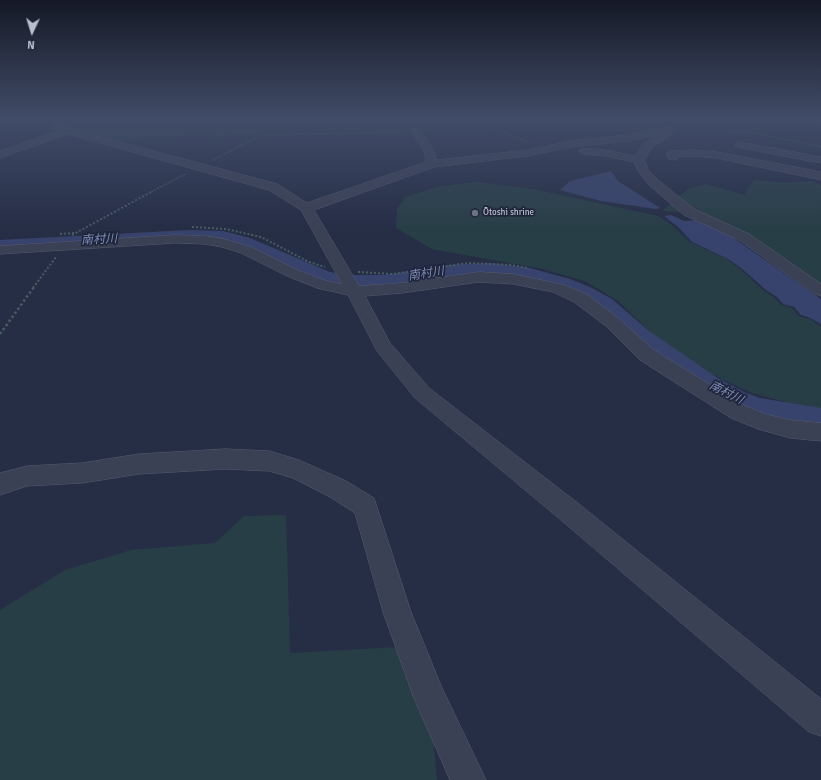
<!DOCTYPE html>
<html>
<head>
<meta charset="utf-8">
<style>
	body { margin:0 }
	#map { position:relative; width:821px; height:780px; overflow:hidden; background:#262e46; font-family:Signika,sans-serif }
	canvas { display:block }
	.north { position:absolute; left:12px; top:12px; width:40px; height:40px; -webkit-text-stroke:3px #1f253b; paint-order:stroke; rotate:184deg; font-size:11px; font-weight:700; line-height:16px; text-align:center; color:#b9bdce }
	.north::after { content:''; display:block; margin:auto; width:14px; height:18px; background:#b9bdce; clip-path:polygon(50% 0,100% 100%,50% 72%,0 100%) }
</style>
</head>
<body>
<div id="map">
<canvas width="821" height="780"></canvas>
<div class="north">N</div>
</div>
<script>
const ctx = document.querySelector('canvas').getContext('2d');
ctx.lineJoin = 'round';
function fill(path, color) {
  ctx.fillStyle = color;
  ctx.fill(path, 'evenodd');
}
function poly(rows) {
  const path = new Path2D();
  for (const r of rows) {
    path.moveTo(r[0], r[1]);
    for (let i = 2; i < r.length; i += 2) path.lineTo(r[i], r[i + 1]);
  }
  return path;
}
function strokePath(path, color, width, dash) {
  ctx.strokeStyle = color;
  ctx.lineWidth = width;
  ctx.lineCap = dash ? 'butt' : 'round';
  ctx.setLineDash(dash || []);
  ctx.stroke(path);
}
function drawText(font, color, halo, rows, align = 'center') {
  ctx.font = font + ' Signika,"Noto Sans JP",sans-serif';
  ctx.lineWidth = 3.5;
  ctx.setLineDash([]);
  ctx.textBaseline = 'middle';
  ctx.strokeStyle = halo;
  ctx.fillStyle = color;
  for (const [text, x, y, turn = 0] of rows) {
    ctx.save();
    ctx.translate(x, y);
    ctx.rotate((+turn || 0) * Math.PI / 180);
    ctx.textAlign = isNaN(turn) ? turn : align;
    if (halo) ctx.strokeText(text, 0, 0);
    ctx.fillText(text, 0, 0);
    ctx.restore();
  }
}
fill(poly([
	[64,119,433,119,427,122,425,127,408,131,378,132,376,129,351,129,352,124,282,124,266,125,258,134,228,134,223,138,206,135,156,137,117,141,69,127,61,121],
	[754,180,784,183,812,181,821,185,821,297,779,269,746,244,682,212,662,211,688,189,706,184,744,195],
	[477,182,533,189,658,216,672,225,690,242,725,258,739,268,763,290,775,298,780,304,792,308,799,316,810,319,821,327,821,410,815,410,752,393,698,368,654,335,618,301,585,281,543,269,432,249,396,228,397,209,405,197,436,187],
	[286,515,290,653,401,647,431,715,437,780,0,780,0,610,65,570,131,550,215,543,244,516]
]), '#283e47');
fill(poly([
	[611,171,618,181,660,208,656,209,601,201,560,190,570,181],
	[671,215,684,221,697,220,728,234,821,299,821,324,808,317,801,315,794,307,783,304,777,297,766,290,741,268,728,259,692,242,678,227,664,216]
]), '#37436c');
fill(poly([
	[190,230,223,231,250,238,330,272,345,275,384,275,448,265,492,263,530,268,570,279,592,288,612,299,648,330,716,377,744,392,760,398,821,408,821,430,758,418,726,406,698,391,632,340,598,309,578,296,556,287,529,280,492,275,448,277,384,287,345,287,317,280,238,246,222,241,190,240,0,250,0,240,190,230]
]), '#37436c');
const minor = poly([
	[46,119,57,119,62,125,72,129,277,184,307,203,426,162,424,151,411,132,416,129,420,130,434,151,437,160,527,150,570,141,628,135,669,127,673,128,674,130,671,132,672,134,671,136,652,147,644,160,649,171,658,180,694,209,749,234,821,284,821,296,815,294,739,240,684,215,650,186,640,174,634,162,606,156,583,154,578,151,583,148,606,150,635,156,644,143,658,135,628,141,570,147,527,156,434,167,314,210,359,286,402,283,479,272,513,274,564,285,586,294,618,318,654,350,745,406,769,415,790,420,821,423,821,441,790,438,758,429,731,418,640,360,606,326,574,302,553,292,513,284,479,282,402,293,365,296,390,343,429,388,579,504,821,699,821,736,809,732,561,520,415,398,377,351,348,295,317,288,287,276,241,253,222,247,205,244,175,243,0,254,0,246,175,235,205,236,224,239,251,247,297,270,327,281,342,284,301,210,269,190,68,134,0,158,0,151,59,131,56,129,46,119],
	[797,119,814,119,821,121,821,127,799,121,797,119],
	[740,142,821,157,821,163,736,147,735,145,736,143,740,142],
	[692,150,717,152,821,172,821,180,717,158,692,156,678,157,677,159,673,160,669,159,666,154,671,151,692,150],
	[225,449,269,451,299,460,346,481,374,498,411,612,442,688,486,780,450,780,414,698,383,612,355,513,330,497,293,478,269,471,225,469,139,474,82,483,27,486,0,495,0,473,27,466,82,463,139,454,225,449]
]);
strokePath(minor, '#565b70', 1);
strokePath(poly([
	[680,130,751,132,821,147],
	[429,131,497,129,529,143],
	[213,160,261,135,406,132],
	[149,193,185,174]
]), '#475b62', 1.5, [1.5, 1.5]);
strokePath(poly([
	[192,227,226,229,261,237,309,262,325,267],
	[60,234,75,233],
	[72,235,151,192],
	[358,272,393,274,468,263,512,265,527,268],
	[33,288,56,257]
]), '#475b62', 2, [2, 2]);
strokePath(poly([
	[0,334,34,287]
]), '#475b62', 2.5, [2.5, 2.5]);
fill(minor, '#3b4155');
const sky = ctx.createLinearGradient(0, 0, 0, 229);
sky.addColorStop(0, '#151926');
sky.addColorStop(0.52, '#414c68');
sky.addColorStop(1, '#414c6800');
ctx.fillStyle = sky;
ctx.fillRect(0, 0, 821, 229);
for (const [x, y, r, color] of [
	[475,213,4,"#6b7280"]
]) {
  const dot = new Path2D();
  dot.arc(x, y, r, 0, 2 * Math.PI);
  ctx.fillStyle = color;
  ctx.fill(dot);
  strokePath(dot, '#1f253b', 1.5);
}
drawText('9px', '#b9bdce', '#1f253b', [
	["Ōtoshi shrine",483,213]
], 'left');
drawText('italic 12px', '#7e8cb7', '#1f253b', [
	["南村川",99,240,-3],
	["南村川",426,274,-9],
	["南村川",726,393,27]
]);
</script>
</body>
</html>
